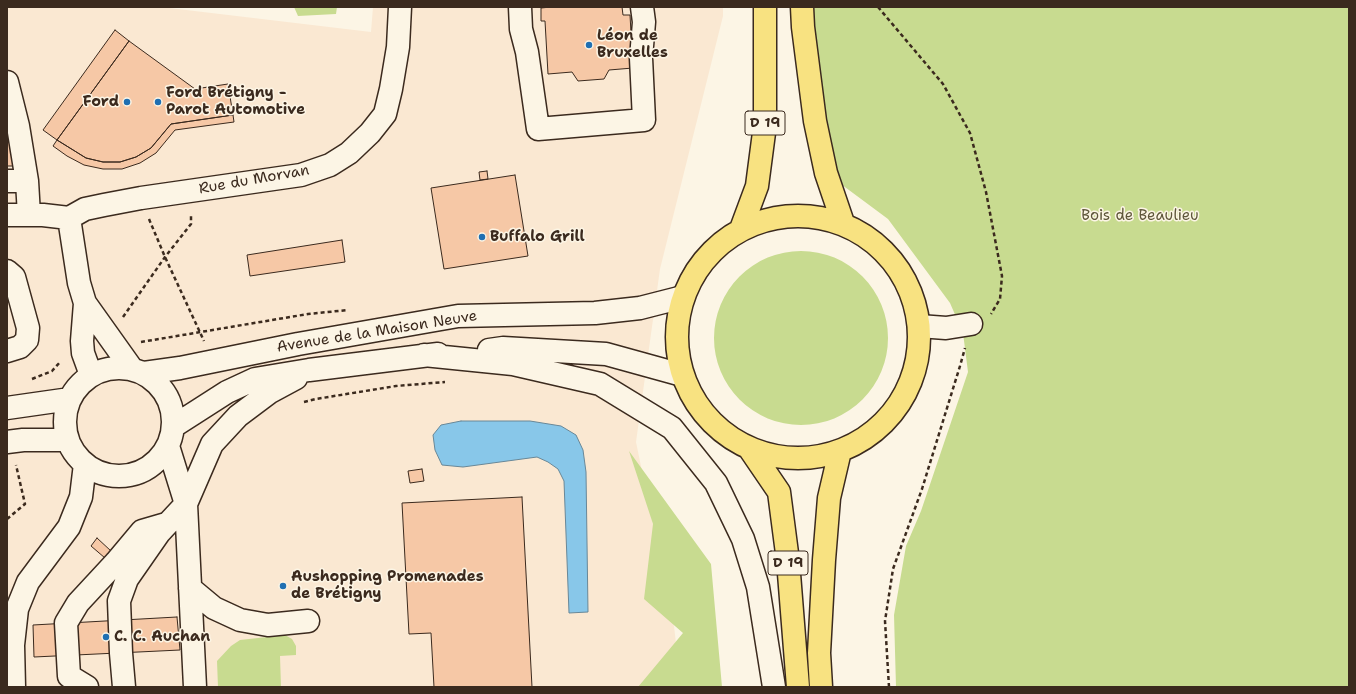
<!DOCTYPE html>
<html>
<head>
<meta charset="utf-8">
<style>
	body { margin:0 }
	#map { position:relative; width:1356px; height:694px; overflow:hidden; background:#fcf5e5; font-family:"Shantell Sans",sans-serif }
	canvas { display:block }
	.frame { position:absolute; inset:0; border:8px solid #3b2a1e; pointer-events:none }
</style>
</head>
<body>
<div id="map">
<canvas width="1356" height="694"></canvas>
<div class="frame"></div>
</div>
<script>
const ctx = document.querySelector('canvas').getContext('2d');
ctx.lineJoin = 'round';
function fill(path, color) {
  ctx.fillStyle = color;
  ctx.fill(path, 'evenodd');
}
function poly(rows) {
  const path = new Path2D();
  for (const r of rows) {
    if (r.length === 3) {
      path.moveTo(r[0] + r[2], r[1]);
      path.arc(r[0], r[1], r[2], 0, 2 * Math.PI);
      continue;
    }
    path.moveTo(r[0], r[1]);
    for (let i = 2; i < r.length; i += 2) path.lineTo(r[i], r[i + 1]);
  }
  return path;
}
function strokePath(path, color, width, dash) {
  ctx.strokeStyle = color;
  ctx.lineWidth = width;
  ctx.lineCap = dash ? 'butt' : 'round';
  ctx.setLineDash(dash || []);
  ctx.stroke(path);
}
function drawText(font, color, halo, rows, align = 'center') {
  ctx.font = font + ' "Shantell Sans",sans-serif';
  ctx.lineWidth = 3;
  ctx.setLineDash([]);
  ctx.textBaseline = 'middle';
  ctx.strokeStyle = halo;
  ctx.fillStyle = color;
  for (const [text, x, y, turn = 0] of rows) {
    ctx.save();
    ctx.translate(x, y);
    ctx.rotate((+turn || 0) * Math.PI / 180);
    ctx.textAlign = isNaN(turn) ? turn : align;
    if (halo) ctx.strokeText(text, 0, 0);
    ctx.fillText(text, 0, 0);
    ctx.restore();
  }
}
fill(poly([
	[7,7,161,7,371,32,373,7,723,7,723,16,660,269,636,442,674,626,681,687,7,687]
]), '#fae8d2');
fill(poly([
	[294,7,337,7,336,14,298,16],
	[802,7,1349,7,1349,687,896,687,894,615,906,546,921,511,968,372,963,333,950,303,888,219,826,173],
	[801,338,87],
	[629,451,711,564,722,687,638,687,683,633,644,599,653,524],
	[285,635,292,639,296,646,296,655,280,656,281,687,218,687,217,661,231,646,240,640]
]), '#c8db90');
const water = poly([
	[461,421,530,421,561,426,576,435,583,450,586,472,588,612,569,613,564,481,558,469,548,462,537,457,463,467,442,465,435,450,433,435,441,425,461,421]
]);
fill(water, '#88c7e9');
strokePath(water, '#698898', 1);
const building = poly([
	[551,7,622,7,623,15,630,15,633,68,609,70,604,79,578,81,572,72,548,74,545,21,541,21,541,8,551,7],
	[115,30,129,41,57,140,43,130,115,30],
	[129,41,195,89,228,84,233,115,171,124,151,148,136,157,120,162,103,162,86,158,57,140,129,41],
	[233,115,234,122,175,130,156,153,140,163,122,169,103,169,84,165,67,156,53,146,57,140,86,158,103,162,120,162,136,157,151,148,171,124,233,115],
	[7,128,8,128,15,166,7,166,7,128],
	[487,171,488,179,480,180,479,172,487,171],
	[515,175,528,256,444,269,431,188,515,175],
	[342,240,345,262,250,276,247,255,342,240],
	[422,469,424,481,410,483,408,471,422,469],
	[522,497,532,687,434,687,431,633,409,634,402,503,522,497],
	[97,538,111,551,105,558,91,546,97,538],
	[177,617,180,650,34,657,33,625,177,617]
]);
fill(building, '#f6c8a6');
strokePath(building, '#3b2a1e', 1);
const minor = poly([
	[520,7,521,29,527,52,538,129,644,120,641,58,644,22,642,7],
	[7,82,18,126,27,181,29,215],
	[7,181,27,181],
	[7,215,43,215,69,218,85,209,104,205,141,198,301,175,330,165,349,153,370,133,385,114,391,89,398,47,400,7],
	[69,218,79,283,85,303,82,341,83,353,91,375],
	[7,271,14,277,28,328,27,340,20,347,7,351],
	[85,303,132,369],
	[919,326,946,328,971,324],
	[489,350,503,348,606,354,682,375],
	[424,355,513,364,600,384,672,428,716,483,743,539,758,587,774,687],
	[119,422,54],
	[144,373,180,368,298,344,458,316,595,313,640,308,683,297],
	[7,408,70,399],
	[174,426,227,392,255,379,309,370,438,354],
	[7,442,23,440,68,440],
	[168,446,186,504,195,687],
	[190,588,214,608,240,620,268,625,308,621],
	[10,629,13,645,14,687],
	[13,645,17,609,28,582,69,527,81,497,85,464],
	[87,687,69,676,66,623,78,603,116,562,142,531,166,524],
	[124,687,121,653,119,601,127,579,159,533,186,504,212,444,238,416,270,392,296,378]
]);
const major = poly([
	[802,7,803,27,815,121,826,173,843,223],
	[798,337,121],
	[741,229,757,186,765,125,765,7],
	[749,448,779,492,788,561,798,687],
	[821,687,819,653,824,560,829,498,840,451]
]);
strokePath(minor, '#3b2a1e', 25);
strokePath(major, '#3b2a1e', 25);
strokePath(poly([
	[878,7,943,84,970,133,986,192,1002,276,1000,299,991,314],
	[149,219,165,257,204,341],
	[123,317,165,257,191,224,191,214],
	[141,342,308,314,348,310],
	[32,379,52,371,61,361],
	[304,402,316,399,396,386,445,382],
	[7,519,25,504,16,465],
	[889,687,885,621,893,569,922,489,960,366,965,348]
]), '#3b2a1e', 2.5, [4, 3]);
strokePath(minor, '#fcf5e5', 22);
strokePath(major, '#f8e281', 22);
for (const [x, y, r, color] of [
	[589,45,4,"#1f6fb2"],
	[127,102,4,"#1f6fb2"],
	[158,102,4,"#1f6fb2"],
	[482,237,4,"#1f6fb2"],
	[283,586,4,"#1f6fb2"],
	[106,637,4,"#1f6fb2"]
]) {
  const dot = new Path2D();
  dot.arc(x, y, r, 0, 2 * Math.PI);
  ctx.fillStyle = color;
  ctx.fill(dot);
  strokePath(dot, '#fcf5e5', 1.5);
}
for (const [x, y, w] of [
	[765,123,40],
	[788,563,40]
]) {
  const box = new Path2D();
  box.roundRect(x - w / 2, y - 12, w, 24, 3);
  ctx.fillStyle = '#fcf5e5';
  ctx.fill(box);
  strokePath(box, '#3b2a1e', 1);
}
drawText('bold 14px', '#3b2a1e', null, [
	["D 19",765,123],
	["D 19",788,563]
]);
drawText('bold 15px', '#3b2a1e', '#fcf5e5', [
	["Léon de",597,36],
	["Bruxelles",597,53],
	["Ford Brétigny -",166,93],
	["Parot Automotive",166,110],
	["Ford",119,102,"right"],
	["Buffalo Grill",490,237],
	["Aushopping Promenades",291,577],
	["de Brétigny",291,594],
	["C. C. Auchan",114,637]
], 'left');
drawText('15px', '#3b2a1e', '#fcf5e5', [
	["Rue du Morvan",254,180,-10],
	["Avenue de la Maison Neuve",377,332,-9]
]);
drawText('15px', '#5e563a', '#fcf5e5', [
	["Bois de Beaulieu",1140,216]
]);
</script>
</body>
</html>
